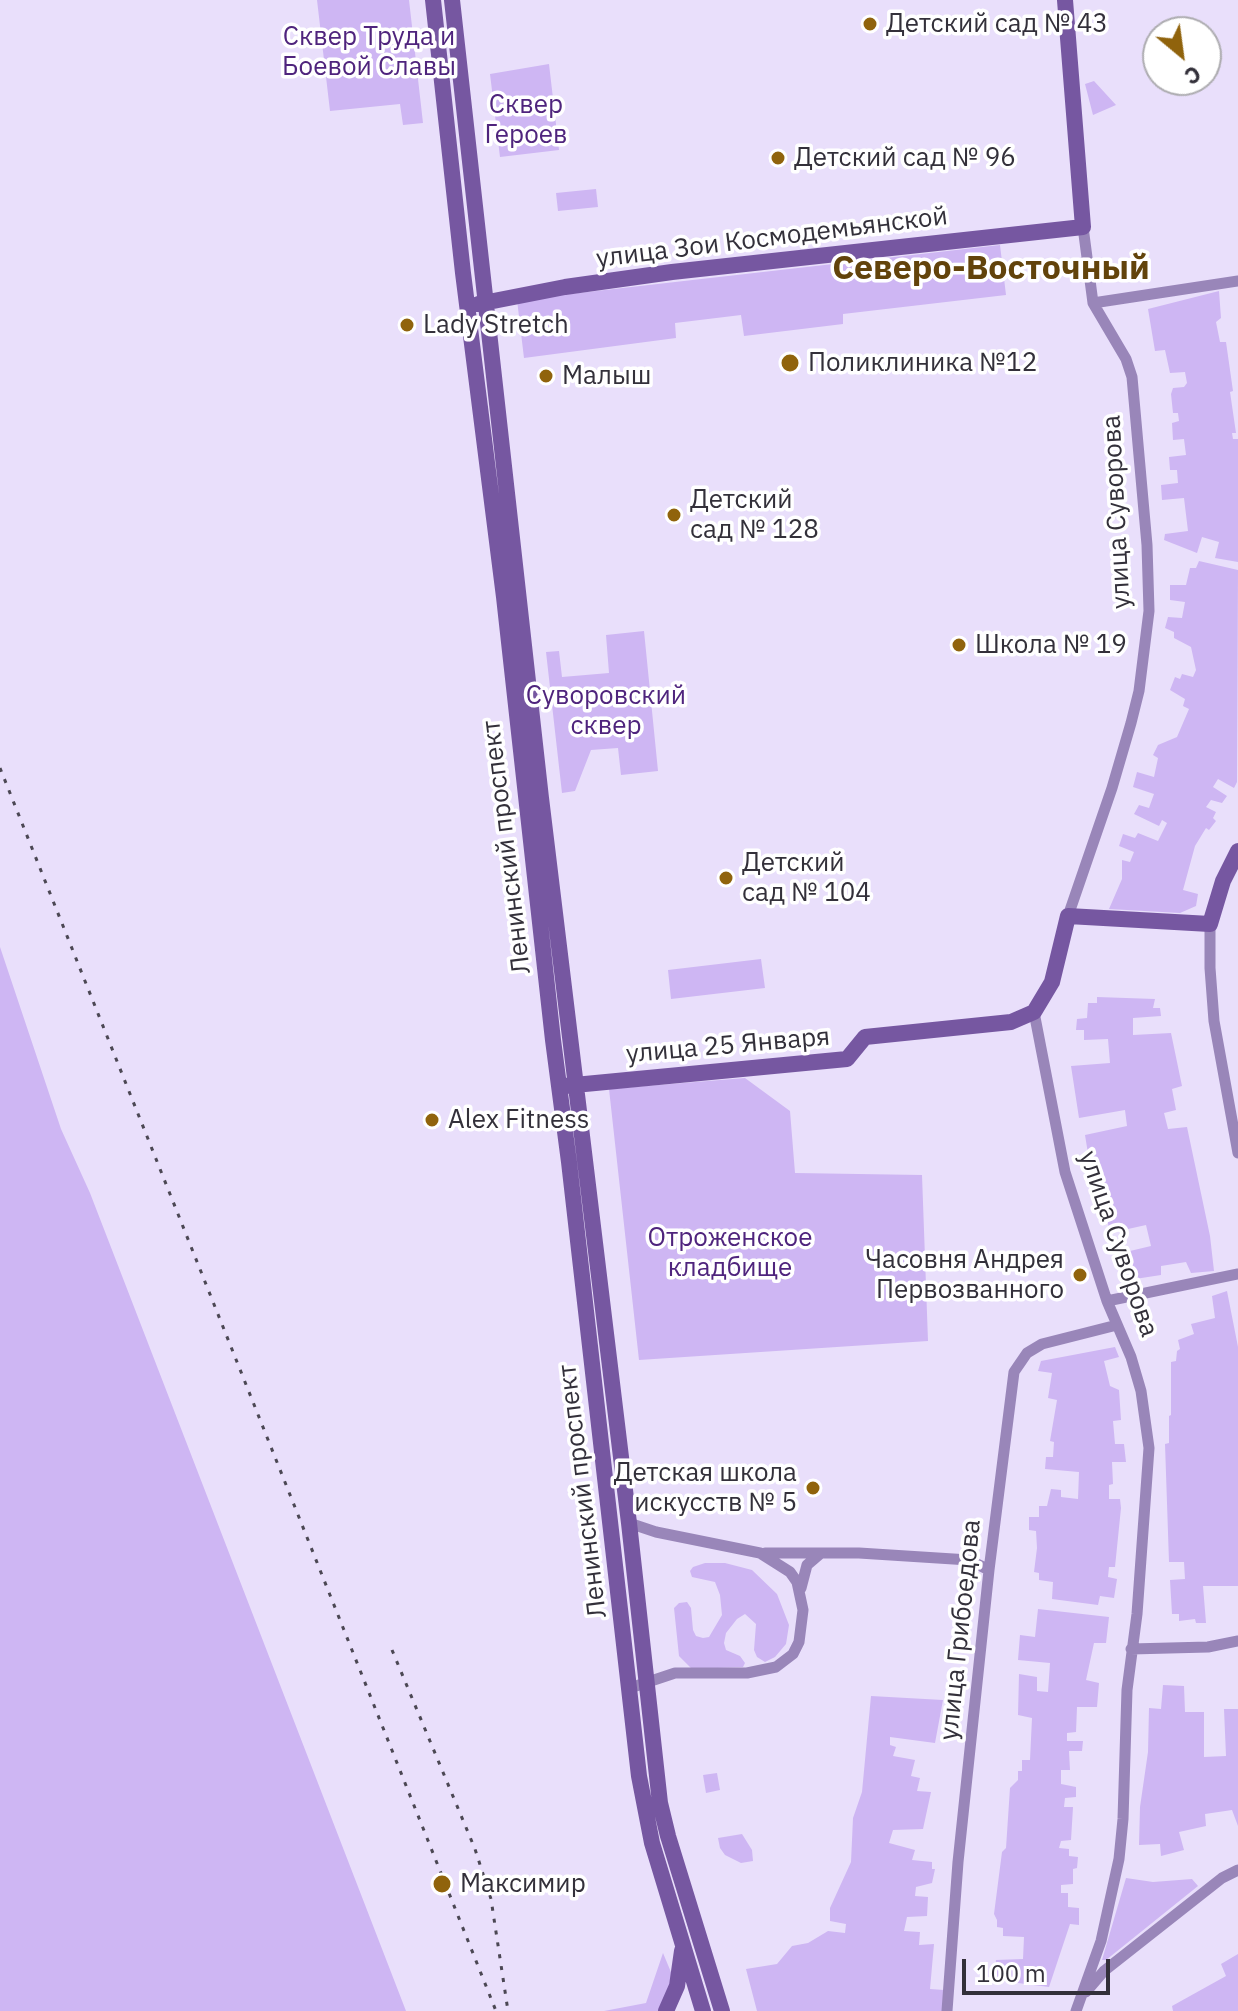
<!DOCTYPE html>
<html>
<head>
<meta charset="utf-8">
<style>
	body { margin:0 }
	#map { position:relative; width:1238px; height:2011px; overflow:hidden; background:#e9dffb; font-family:"IBM Plex Sans",sans-serif }
	canvas { display:block }
	.north { position:absolute; left:1142px; top:16px; width:80px; height:80px; box-sizing:border-box; background:#fff; border:2px solid #adacb0; border-radius:50%; rotate:151deg; font-size:22px; font-weight:700; line-height:32px; text-align:center; color:#33303a }
	.north::after { content:''; display:block; margin:auto; width:28px; height:36px; background:#90630c; clip-path:polygon(50% 0,100% 100%,50% 72%,0 100%) }
	.scale { position:absolute; left:962px; top:1959px; width:148px; height:36px; box-sizing:border-box; border:4px solid #33303a; border-top:0; padding-left:10px; font-size:24px; line-height:28px; white-space:nowrap; color:#33303a; -webkit-text-stroke:6px #fff; paint-order:stroke }
</style>
</head>
<body>
<div id="map">
<canvas width="1238" height="2011"></canvas>
<div class="north">С</div>
<div class="scale">100 m</div>
</div>
<script>
const ctx = document.querySelector('canvas').getContext('2d');
ctx.lineJoin = 'round';
function fill(path, color) {
  ctx.fillStyle = color;
  ctx.fill(path, 'evenodd');
}
function poly(rows) {
  const path = new Path2D();
  for (const r of rows) {
    path.moveTo(r[0], r[1]);
    for (let i = 2; i < r.length; i += 2) path.lineTo(r[i], r[i + 1]);
  }
  return path;
}
function strokePath(path, color, width, dash) {
  ctx.strokeStyle = color;
  ctx.lineWidth = width;
  ctx.lineCap = dash ? 'butt' : 'round';
  ctx.setLineDash(dash || []);
  ctx.stroke(path);
}
function drawText(font, color, halo, rows, align = 'center') {
  ctx.font = font + ' "IBM Plex Sans",sans-serif';
  ctx.lineWidth = 7;
  ctx.setLineDash([]);
  ctx.textBaseline = 'middle';
  ctx.strokeStyle = halo;
  ctx.fillStyle = color;
  for (const [text, x, y, turn = 0] of rows) {
    ctx.save();
    ctx.translate(x, y);
    ctx.rotate((+turn || 0) * Math.PI / 180);
    ctx.textAlign = isNaN(turn) ? turn : align;
    if (halo) ctx.strokeText(text, 0, 0);
    ctx.fillText(text, 0, 0);
    ctx.restore();
  }
}
fill(poly([
	[317,0,409,0,423,123,403,125,400,104,330,111],
	[549,64,559,150,500,157,490,74],
	[1094,81,1116,105,1093,115,1085,84],
	[596,189,598,207,558,211,556,193],
	[1000,245,1006,295,843,314,843,324,744,336,741,315,675,323,676,338,524,358,517,300],
	[1219,291,1221,318,1216,322,1220,342,1226,342,1233,391,1230,392,1236,433,1232,433,1233,439,1238,439,1238,562,1215,558,1219,542,1202,537,1197,553,1164,540,1165,534,1188,531,1184,498,1162,500,1161,485,1178,483,1177,470,1170,470,1169,457,1186,455,1184,439,1173,440,1172,423,1179,421,1178,413,1173,413,1171,394,1173,388,1184,387,1187,383,1185,372,1170,373,1165,350,1155,351,1148,309],
	[1199,561,1238,570,1237,782,1234,788,1218,779,1213,787,1227,796,1222,803,1211,800,1206,807,1216,812,1213,818,1216,821,1209,830,1206,828,1195,846,1183,890,1198,894,1196,906,1180,913,1109,909,1122,879,1122,860,1130,862,1134,852,1119,846,1123,834,1135,838,1138,833,1158,841,1167,823,1162,820,1159,826,1134,814,1139,805,1149,808,1154,794,1133,787,1137,772,1154,777,1158,758,1153,755,1158,745,1177,737,1189,709,1183,706,1185,699,1170,690,1175,677,1180,679,1182,674,1193,677,1196,670,1191,647,1174,638,1174,632,1165,628,1168,617,1182,618,1185,602,1170,600,1170,585,1186,585,1190,568,1196,568],
	[644,631,658,771,621,775,618,748,591,750,575,791,562,793,546,652,559,651,562,677,609,673,606,635],
	[0,947,61,1129,90,1193,406,2011,0,2011],
	[761,959,765,988,671,999,668,970],
	[1097,997,1155,999,1153,1008,1160,1008,1161,1016,1133,1018,1133,1035,1171,1033,1182,1086,1172,1089,1176,1110,1164,1113,1168,1129,1187,1127,1210,1236,1214,1271,1191,1273,1186,1262,1161,1266,1161,1275,1135,1279,1130,1251,1151,1246,1146,1225,1110,1233,1096,1166,1090,1166,1085,1135,1127,1126,1125,1110,1079,1118,1071,1066,1110,1063,1108,1039,1084,1040,1084,1030,1076,1030,1077,1019,1087,1018,1088,1003,1097,1003],
	[745,1078,790,1111,795,1173,922,1175,928,1341,639,1360,609,1089],
	[1227,1291,1238,1347,1238,1586,1203,1586,1206,1623,1196,1623,1195,1619,1179,1621,1179,1614,1172,1614,1170,1580,1185,1579,1184,1562,1169,1562,1165,1444,1169,1443,1169,1416,1171,1415,1171,1362,1176,1361,1177,1351,1180,1349,1178,1340,1194,1334,1191,1324,1215,1318,1212,1296],
	[1115,1347,1119,1357,1104,1361,1110,1386,1119,1390,1121,1420,1113,1421,1115,1444,1124,1444,1126,1462,1112,1462,1113,1484,1109,1485,1109,1499,1120,1499,1121,1508,1115,1567,1109,1567,1108,1577,1117,1579,1114,1598,1100,1596,1098,1605,1052,1599,1053,1582,1039,1580,1039,1573,1034,1572,1037,1548,1036,1531,1029,1530,1029,1517,1039,1517,1039,1506,1047,1506,1051,1489,1061,1490,1061,1497,1078,1499,1079,1472,1045,1469,1046,1457,1053,1457,1054,1442,1050,1441,1057,1400,1048,1398,1052,1373,1038,1371,1041,1361],
	[705,1563,725,1563,752,1570,777,1594,789,1625,786,1644,775,1657,765,1662,757,1657,754,1650,756,1624,745,1614,737,1619,726,1633,724,1643,726,1650,740,1656,745,1663,743,1667,692,1669,679,1656,674,1608,679,1603,687,1602,691,1608,693,1630,696,1636,703,1638,709,1637,722,1615,720,1595,715,1582,692,1577,690,1571,693,1567],
	[1038,1609,1109,1617,1106,1643,1094,1643,1086,1680,1099,1683,1097,1707,1077,1707,1076,1732,1067,1733,1067,1741,1083,1741,1082,1751,1069,1751,1070,1770,1061,1770,1061,1784,1076,1787,1076,1797,1065,1798,1064,1807,1073,1807,1071,1840,1061,1841,1059,1848,1069,1849,1069,1856,1078,1857,1077,1868,1073,1869,1073,1884,1061,1885,1061,1893,1068,1893,1068,1907,1079,1908,1079,1925,1070,1924,1049,1987,995,1980,996,1960,1023,1959,1024,1937,1003,1936,1003,1928,997,1927,997,1920,994,1914,1002,1852,1006,1848,1010,1788,1018,1780,1018,1771,1022,1771,1022,1760,1030,1760,1032,1718,1018,1715,1019,1674,1037,1677,1037,1691,1048,1692,1050,1663,1018,1660,1020,1635,1035,1637],
	[1163,1685,1184,1686,1185,1712,1204,1712,1204,1757,1226,1756,1224,1709,1238,1709,1238,1826,1232,1810,1205,1814,1206,1826,1179,1832,1184,1850,1161,1856,1160,1844,1139,1845,1140,1807,1148,1752,1149,1708,1161,1709],
	[871,1696,943,1700,935,1743,890,1737,890,1745,896,1747,893,1756,915,1760,911,1776,920,1778,917,1791,931,1792,923,1829,893,1830,889,1843,915,1850,912,1860,932,1862,932,1869,935,1869,932,1883,916,1887,915,1896,928,1897,927,1916,907,1917,904,1931,920,1932,919,1945,934,1944,930,1989,944,1990,943,2011,757,2011,746,1969,777,1964,792,1946,808,1943,828,1931,845,1933,846,1924,830,1921,830,1908,851,1862,853,1818,862,1792],
	[717,1773,720,1790,706,1793,703,1775],
	[742,1834,752,1850,753,1861,741,1863,725,1855,720,1848,718,1838],
	[1126,1878,1153,1882,1192,1879,1198,1886,1106,1960,1102,1960],
	[663,1953,673,1977,665,2001,658,2011,604,2011,646,2003],
	[1238,1954,1238,2011,1173,2011,1172,2006,1226,1976,1221,1964]
]), '#ceb6f3');
strokePath(poly([
	[1093,303,1238,281],
	[1068,916,1112,788,1131,723,1139,691,1149,611,1147,545,1132,377,1126,359,1093,303,1083,227],
	[1210,924,1210,968,1214,1021,1238,1153],
	[1034,1012,1065,1172,1107,1301,1131,1357,1141,1391,1149,1448,1137,1614,1127,1690,1123,1819,1119,1859,1101,1941,1076,2011],
	[1107,1301,1238,1274],
	[629,1523,656,1532,760,1553,790,1572,797,1582,803,1610,799,1642,793,1654,776,1667,747,1673,675,1673,630,1688],
	[765,1553,859,1553,969,1560,989,1570],
	[801,1588,807,1565,821,1553],
	[1131,1649,1208,1647,1238,1641],
	[1086,1992,1104,1971,1222,1878,1238,1870],
	[947,2011,958,1862,989,1570,1014,1372,1027,1353,1042,1344,1117,1325]
]), '#9986b9', 11);
strokePath(poly([
	[433,0,463,273,504,597,553,1040,569,1162,639,1776,652,1843,703,2011],
	[452,0,541,798,629,1523,660,1803,668,1836,722,2011],
	[478,304,565,287,672,272,1083,227,1065,0],
	[564,1086,847,1059,865,1037,1011,1022,1034,1012,1052,982,1068,916,1210,924,1223,881,1238,851],
	[666,2011,677,1986,682,1951]
]), '#7657a1', 16);
strokePath(poly([
	[0,768,496,2011],
	[392,1650,475,1849,491,1899,508,2011]
]), '#4b4753', 3, [4, 8]);
for (const [x, y, r, color] of [
	[870,24,8,"#90630c"],
	[778,158,8,"#90630c"],
	[407,325,8,"#90630c"],
	[790,363,10,"#90630c"],
	[546,376,8,"#90630c"],
	[674,515,8,"#90630c"],
	[959,645,8,"#90630c"],
	[726,878,8,"#90630c"],
	[432,1120,8,"#90630c"],
	[1080,1275,8,"#90630c"],
	[813,1488,8,"#90630c"],
	[442,1884,10,"#90630c"]
]) {
  const dot = new Path2D();
  dot.arc(x, y, r, 0, 2 * Math.PI);
  ctx.fillStyle = color;
  ctx.fill(dot);
  strokePath(dot, '#fff', 3);
}
drawText('26px', '#33303a', '#fff', [
	["Детский сад № 43",886,24],
	["Детский сад № 96",794,158],
	["Lady Stretch",423,325],
	["Поликлиника №12",808,363],
	["Малыш",562,376],
	["Детский",690,500],
	["сад № 128",690,530],
	["Школа № 19",975,645],
	["Детский",742,863],
	["сад № 104",742,893],
	["Alex Fitness",448,1120],
	["Часовня Андрея",1064,1260,"right"],
	["Первозванного",1064,1290,"right"],
	["Детская школа",797,1473,"right"],
	["искусств № 5",797,1503,"right"],
	["Максимир",460,1884]
], 'left');
drawText('26px', '#4f247d', '#fff', [
	["Сквер Труда и",369,37],
	["Боевой Славы",369,67],
	["Сквер",526,105],
	["Героев",526,135],
	["Суворовский",606,696],
	["сквер",606,726],
	["Отроженское",730,1238],
	["кладбище",730,1268]
]);
drawText('26px', '#33303a', '#fff', [
	["улица Зои Космодемьянской",772,238,-7],
	["улица Суворова",1117,512,-93],
	["Ленинский проспект",507,847,-97],
	["улица 25 Января",728,1046,-5],
	["улица Суворова",1118,1244,71],
	["Ленинский проспект",583,1491,-97],
	["улица Грибоедова",961,1630,-84]
]);
drawText('bold 34px', '#62430b', '#fff', [
	["Северо-Восточный",991,269]
]);
</script>
</body>
</html>
